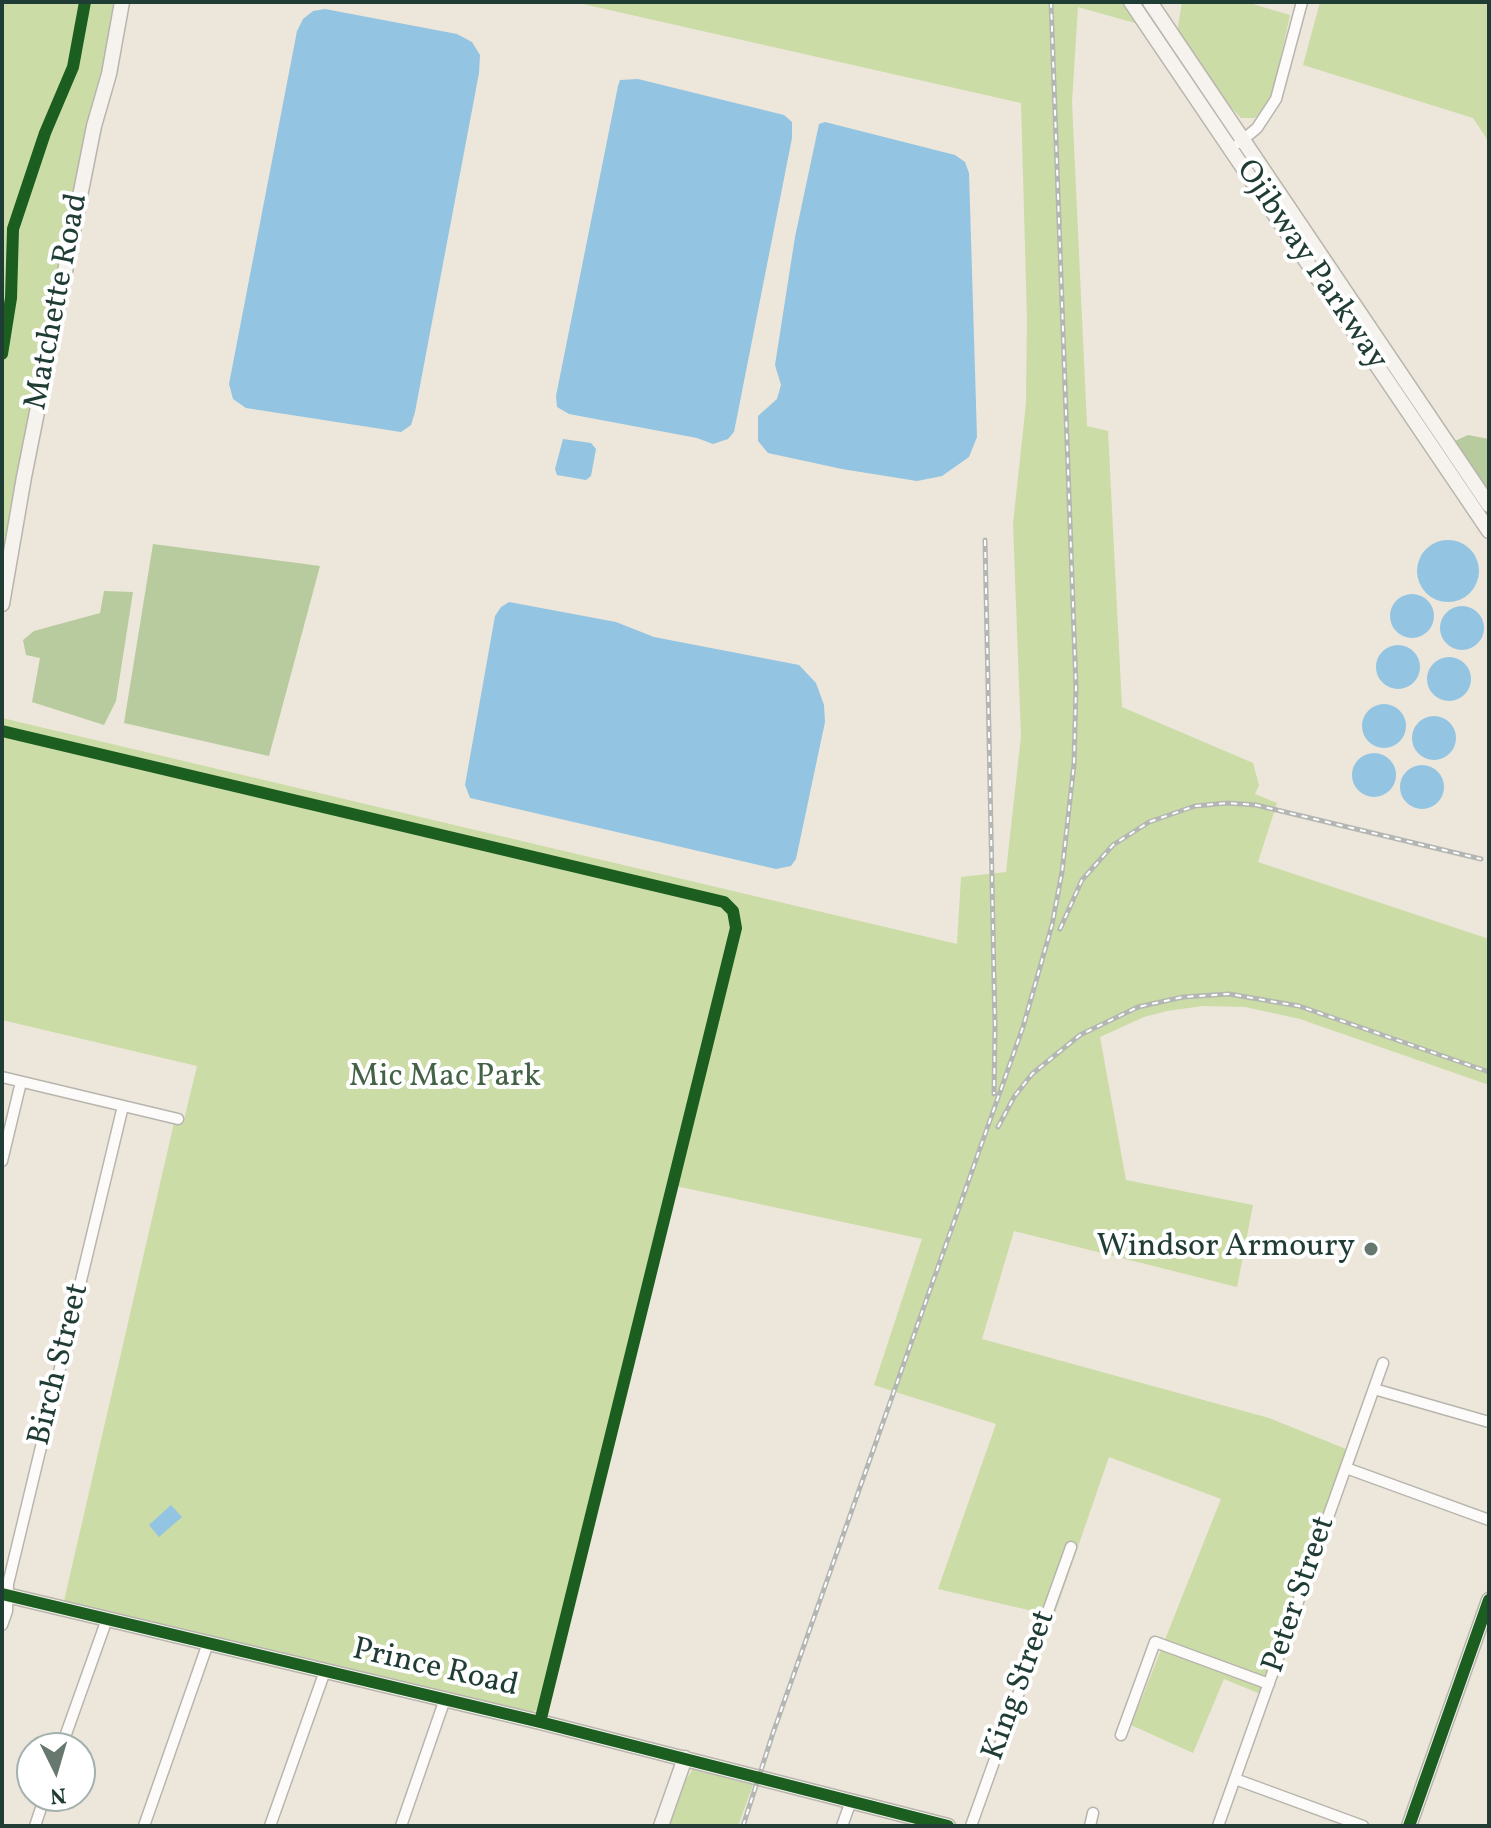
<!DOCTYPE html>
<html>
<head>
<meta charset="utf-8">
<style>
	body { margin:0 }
	#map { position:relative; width:1491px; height:1828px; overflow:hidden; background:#ede6da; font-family:Vollkorn,serif }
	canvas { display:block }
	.frame { position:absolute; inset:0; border:4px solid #1f3d34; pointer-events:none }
	.north { position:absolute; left:16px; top:1732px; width:80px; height:80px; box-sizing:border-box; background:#fff; border:2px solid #a5b1ae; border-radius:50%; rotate:175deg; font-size:22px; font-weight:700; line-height:32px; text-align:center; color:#1f3d34 }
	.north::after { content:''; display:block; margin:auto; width:28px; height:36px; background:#67786e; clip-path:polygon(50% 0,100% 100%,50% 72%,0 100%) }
</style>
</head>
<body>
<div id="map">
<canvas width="1491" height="1828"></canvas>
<div class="frame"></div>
<div class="north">N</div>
</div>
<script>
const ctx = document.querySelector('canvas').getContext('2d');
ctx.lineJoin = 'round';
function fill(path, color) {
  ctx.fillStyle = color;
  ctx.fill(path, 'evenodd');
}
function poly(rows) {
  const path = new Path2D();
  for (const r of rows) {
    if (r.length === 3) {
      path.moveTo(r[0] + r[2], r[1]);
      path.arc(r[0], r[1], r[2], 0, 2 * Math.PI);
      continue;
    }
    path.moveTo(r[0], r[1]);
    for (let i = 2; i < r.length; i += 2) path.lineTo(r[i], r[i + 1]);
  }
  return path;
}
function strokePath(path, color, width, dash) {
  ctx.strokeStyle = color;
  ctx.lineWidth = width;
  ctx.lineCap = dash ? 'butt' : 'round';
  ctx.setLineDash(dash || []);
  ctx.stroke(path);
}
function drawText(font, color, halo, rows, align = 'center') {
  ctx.font = font + ' Vollkorn,serif';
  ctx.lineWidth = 8;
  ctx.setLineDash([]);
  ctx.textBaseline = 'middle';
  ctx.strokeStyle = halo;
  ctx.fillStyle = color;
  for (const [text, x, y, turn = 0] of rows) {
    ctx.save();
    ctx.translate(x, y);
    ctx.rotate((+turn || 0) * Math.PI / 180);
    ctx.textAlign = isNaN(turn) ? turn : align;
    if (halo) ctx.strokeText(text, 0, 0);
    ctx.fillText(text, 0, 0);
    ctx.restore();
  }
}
fill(poly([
	[2,2,117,2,2,612],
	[574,2,1126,2,1142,25,1078,7,1072,102,1087,426,1108,431,1122,707,1253,763,1259,785,1255,794,1277,803,1258,862,1489,939,1489,1085,1300,1019,1245,1007,1203,1006,1167,1011,1144,1017,1100,1037,1126,1180,1253,1205,1237,1287,1014,1231,982,1339,1269,1418,1351,1451,1263,1695,1224,1679,1193,1753,1131,1725,1221,1499,1109,1457,1054,1616,938,1589,996,1424,874,1385,922,1239,671,1185,541,1705,537,1710,532,1713,64,1601,174,1123,183,1124,197,1066,2,1020,2,718,957,944,961,877,1006,872,1021,736,1013,524,1026,403,1027,318,1021,103],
	[1182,2,1246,2,1290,15,1275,84,1266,108,1255,118,1241,118,1230,106,1177,33],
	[1320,2,1489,2,1489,142,1473,118,1303,65],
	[693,1769,753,1785,738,1826,668,1826,685,1781]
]), '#cbdca6');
fill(poly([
	[1468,435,1489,439,1489,491,1456,444,1455,441],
	[153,544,320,566,269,756,124,723],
	[104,591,133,592,116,701,104,725,32,702,40,658,26,655,23,640,34,631,100,613]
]), '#b7cb9e');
fill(poly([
	[325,9,457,34,472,42,480,55,479,73,415,412,411,425,401,432,246,408,233,399,229,384,297,31,303,19,313,11],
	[638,79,784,115,792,122,792,138,734,432,728,439,713,444,697,438,569,414,557,407,556,396,618,86,620,80],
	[825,122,955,155,965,162,969,173,977,437,969,457,942,476,917,481,842,469,768,453,758,441,758,416,777,399,781,385,775,365,795,237,819,124],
	[563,439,591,443,596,449,591,476,586,480,557,475,555,469],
	[1448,571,31],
	[1412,616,22],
	[509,602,616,622,654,637,799,665,816,683,824,705,825,722,796,859,791,866,776,869,470,798,465,785,495,616,501,607],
	[1462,628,22],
	[1398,667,22],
	[1449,679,22],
	[1384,726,22],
	[1434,738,22],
	[1374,775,22],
	[1422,787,22],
	[171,1505,182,1517,159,1537,149,1525]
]), '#93c4e2');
const street = poly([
	[1239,143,1257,128,1276,99,1302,2],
	[2,1077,178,1119],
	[2,1161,21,1082],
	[1374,1389,1489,1422],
	[1346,1468,1489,1520],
	[2,1625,7,1611,8,1584,123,1106],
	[1121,1735,1155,1642,1269,1684],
	[61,1748,107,1619],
	[1235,1779,1363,1826],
	[35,1826,45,1796],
	[144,1826,208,1643],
	[270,1826,325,1671],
	[401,1826,445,1699],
	[842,1826,851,1801],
	[971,1826,1071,1547],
	[1090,1826,1093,1813],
	[1218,1826,1383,1363]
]);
const secondary = poly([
	[1131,2,1489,531],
	[1150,2,1489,505],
	[2,604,24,477,94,126,109,74,122,2],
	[2,1594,540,1722,948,1826],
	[661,1826,685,1758],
	[1409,1826,1489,1600]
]);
strokePath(street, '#b7b5ad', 13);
strokePath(secondary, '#b7b5ad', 17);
strokePath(street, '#fcfbf9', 10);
strokePath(secondary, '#f6f3ee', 14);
const rail = poly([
	[985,540,995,1027,994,1094],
	[1060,929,1082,880,1113,845,1149,822,1195,806,1227,803,1256,805,1481,859],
	[998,1127,1014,1097,1032,1074,1080,1035,1138,1007,1183,997,1229,994,1299,1006,1489,1072],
	[743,1826,773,1733,1023,1027,1052,925,1062,872,1074,764,1076,687,1051,2]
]);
strokePath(rail, '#b3b6b3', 5);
strokePath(rail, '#fff', 2, [6]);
strokePath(poly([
	[2,354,11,298,13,229,45,133,73,67,85,2],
	[2,731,724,902,733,911,736,928,540,1722],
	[2,1594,540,1722,948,1826],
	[1409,1826,1489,1600]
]), '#1b5e20', 12);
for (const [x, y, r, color] of [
	[1371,1249,8,"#67786e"]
]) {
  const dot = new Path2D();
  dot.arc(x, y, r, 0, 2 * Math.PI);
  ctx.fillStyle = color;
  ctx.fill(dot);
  strokePath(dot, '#fff', 3);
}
drawText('32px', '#1f3d34', '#fff', [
	["Ojibway Parkway",1310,266,56],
	["Matchette Road",59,302,-79],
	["Birch Street",61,1365,-76],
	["Peter Street",1301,1595,-71],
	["Prince Road",435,1670,13],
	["King Street",1021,1686,-70]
]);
drawText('32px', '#436246', '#fff', [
	["Mic Mac Park",445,1079]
]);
drawText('32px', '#1f3d34', '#fff', [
	["Windsor Armoury",1355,1249]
], 'right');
</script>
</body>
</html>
